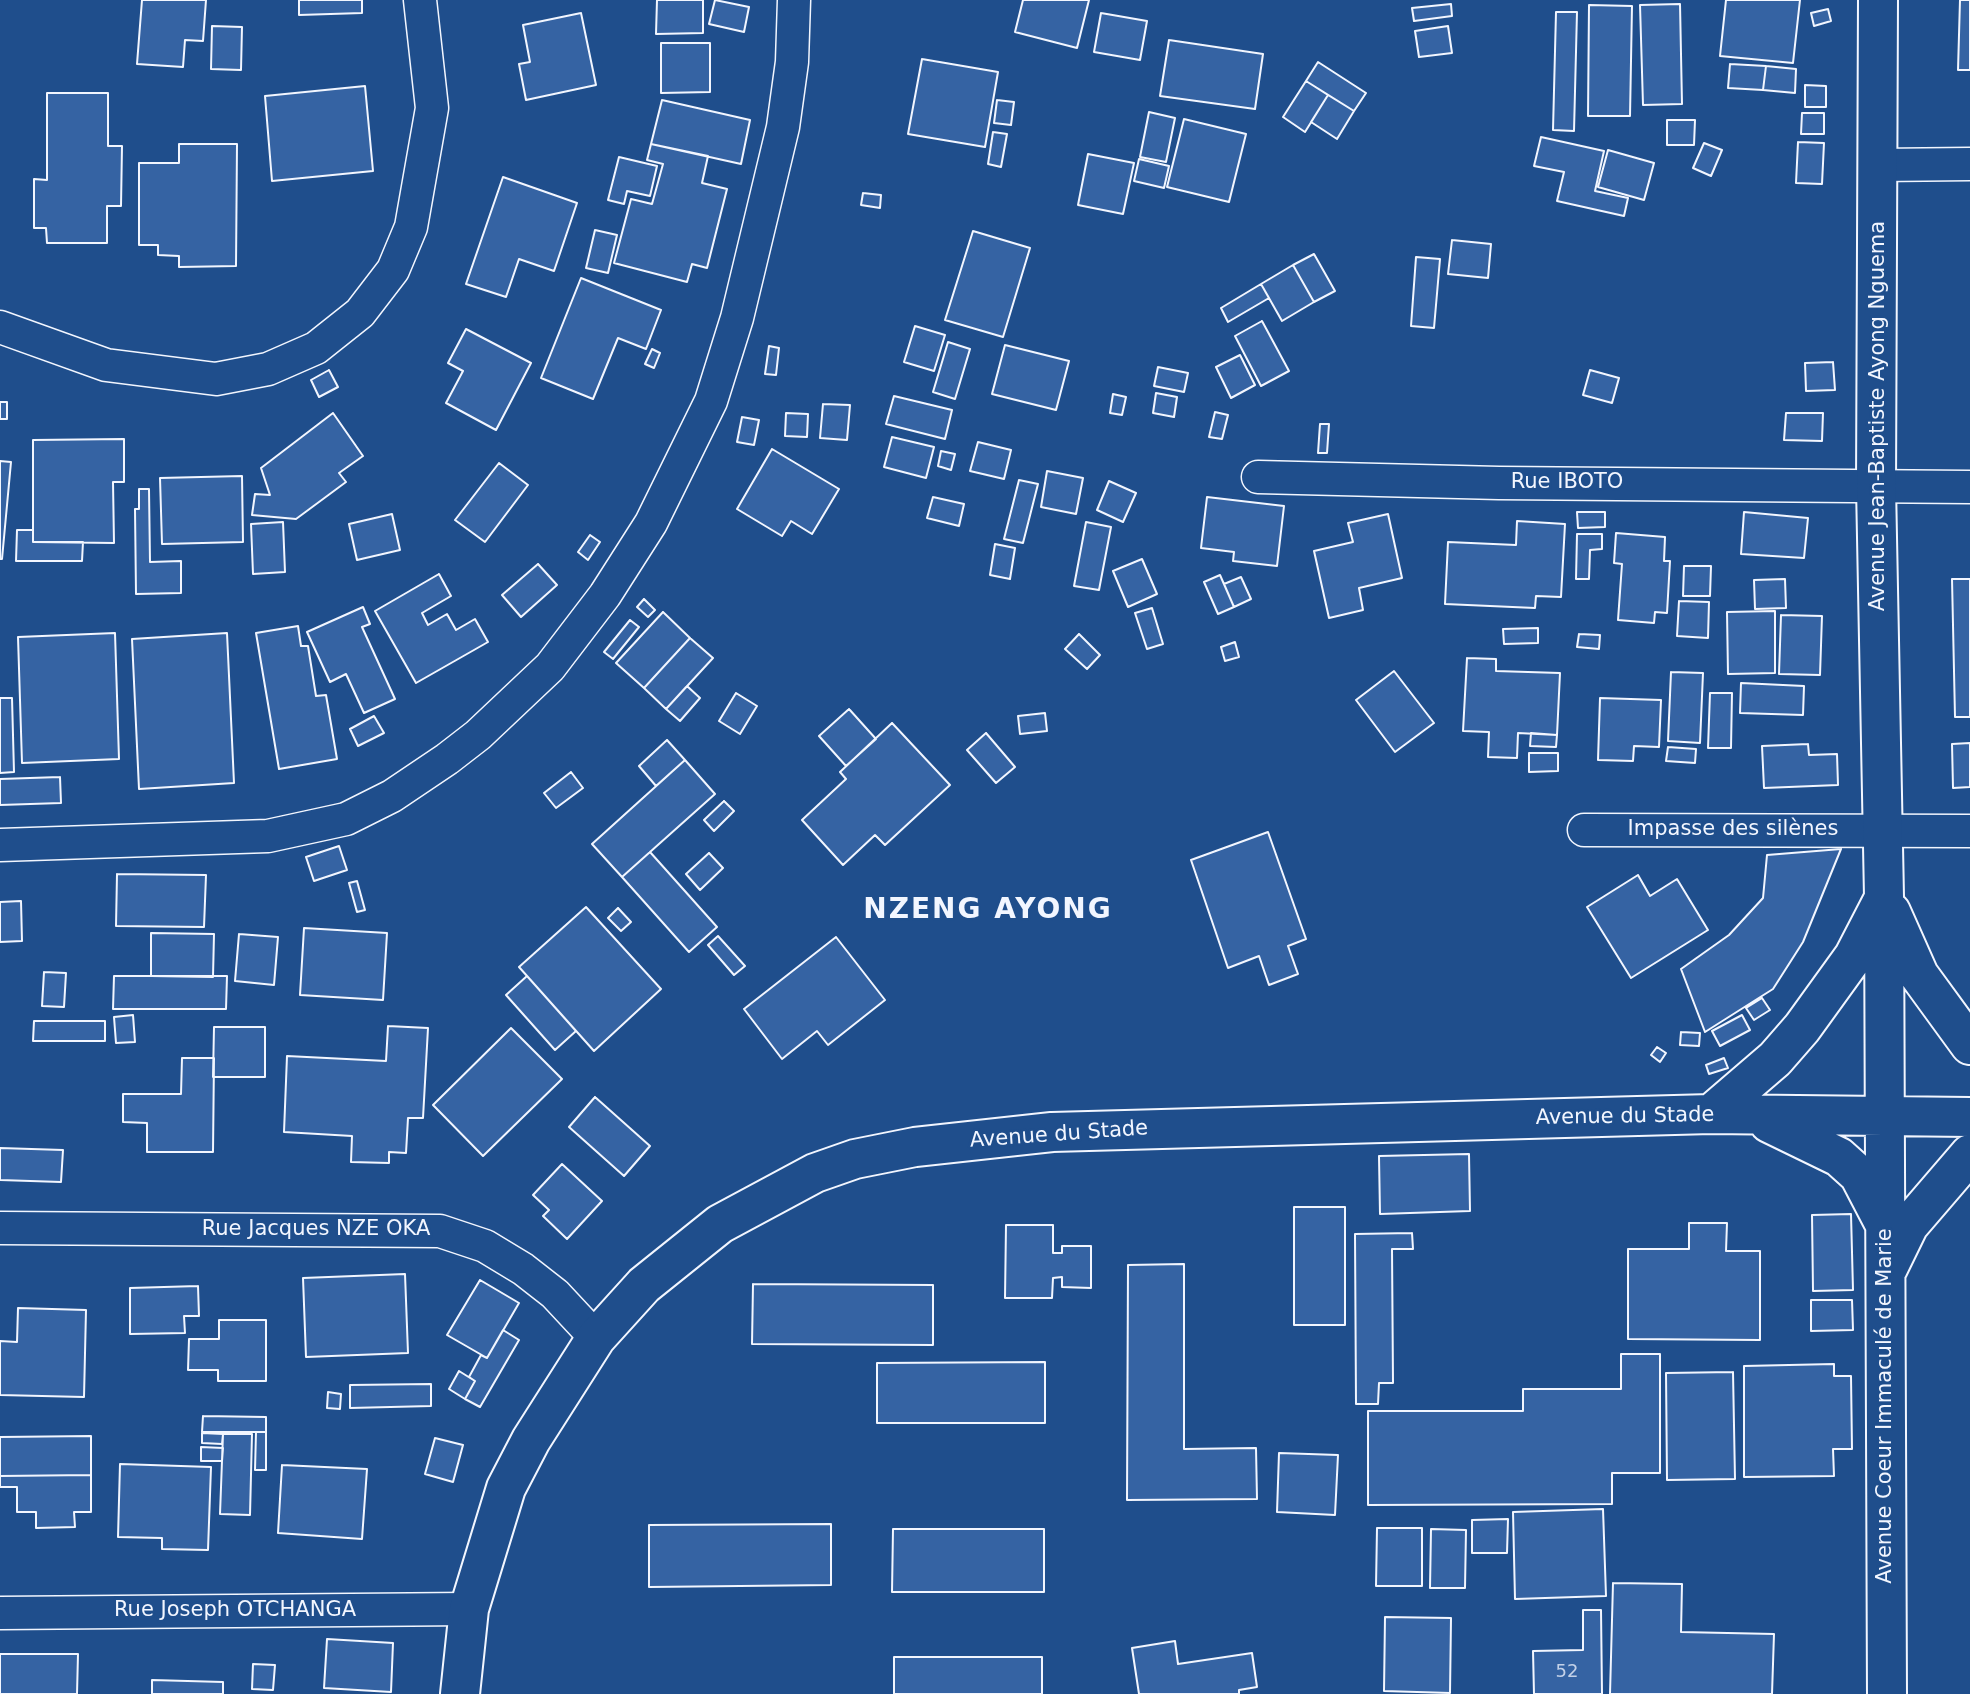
<!DOCTYPE html>
<html>
<head>
<meta charset="utf-8">
<style>
	body { margin:0 }
	canvas { display:block; background:#1f4e8c }
</style>
</head>
<body>
<canvas width="1970" height="1694"></canvas>
<script>
const ctx = document.querySelector('canvas').getContext('2d');
ctx.lineJoin = 'round';
function fill(path, color) {
  ctx.fillStyle = color;
  ctx.fill(path, 'evenodd');
}
function poly(rows) {
  const path = new Path2D();
  for (const r of rows) {
    path.moveTo(r[0], r[1]);
    for (let i = 2; i < r.length; i += 2) path.lineTo(r[i], r[i + 1]);
  }
  return path;
}
function strokePath(path, color, width, dash) {
  ctx.strokeStyle = color;
  ctx.lineWidth = width;
  ctx.lineCap = dash ? 'butt' : 'round';
  ctx.setLineDash(dash || []);
  ctx.stroke(path);
}
function drawText(font, color, halo, rows, align = 'center') {
  ctx.font = font + ' "DejaVu Sans",sans-serif';
  ctx.lineWidth = 5;
  ctx.setLineDash([]);
  ctx.textBaseline = 'middle';
  ctx.strokeStyle = halo;
  ctx.fillStyle = color;
  for (const [text, x, y, turn = 0] of rows) {
    ctx.save();
    ctx.translate(x, y);
    ctx.rotate((+turn || 0) * Math.PI / 180);
    ctx.textAlign = isNaN(turn) ? turn : align;
    if (halo) ctx.strokeText(text, 0, 0);
    ctx.fillText(text, 0, 0);
    ctx.restore();
  }
}
const building = poly([
	[142,0,206,0,203,41,185,40,183,67,137,64,142,0],
	[299,0,362,0,362,13,299,15,299,0],
	[657,0,703,0,703,33,656,34,657,0],
	[715,0,749,7,744,32,709,24,715,0],
	[1023,0,1089,0,1077,48,1015,32,1023,0],
	[1726,0,1800,0,1793,63,1720,56,1726,0],
	[1960,0,1970,0,1970,70,1958,70,1960,0],
	[1451,4,1452,16,1414,21,1412,8,1451,4],
	[1680,4,1682,104,1643,105,1640,5,1680,4],
	[1589,5,1632,6,1630,116,1588,116,1589,5],
	[1828,9,1831,21,1814,26,1811,13,1828,9],
	[1556,12,1577,12,1574,131,1553,130,1556,12],
	[581,13,596,85,526,100,519,64,530,62,523,25,581,13],
	[1101,13,1147,21,1140,60,1094,52,1101,13],
	[212,26,242,27,241,70,211,69,212,26],
	[1448,26,1452,53,1419,57,1415,31,1448,26],
	[1169,40,1263,54,1255,109,1160,96,1169,40],
	[661,43,710,43,710,92,661,93,661,43],
	[922,59,998,72,985,147,908,134,922,59],
	[1318,62,1366,93,1354,111,1306,81,1318,62],
	[1730,64,1766,66,1763,90,1728,88,1730,64],
	[1766,66,1796,69,1795,93,1763,90,1766,66],
	[1306,81,1328,95,1305,132,1283,117,1306,81],
	[1805,85,1826,86,1826,107,1805,107,1805,85],
	[365,86,373,171,272,181,265,96,365,86],
	[47,93,108,93,108,146,122,146,121,206,107,206,107,243,47,243,46,228,34,228,34,179,47,180,47,93],
	[1328,95,1354,111,1337,139,1311,122,1328,95],
	[662,100,750,120,741,164,651,144,662,100],
	[997,100,1014,102,1011,125,994,123,997,100],
	[1149,112,1175,118,1166,162,1140,157,1149,112],
	[1802,113,1824,113,1824,134,1801,134,1802,113],
	[1184,119,1246,134,1229,202,1167,187,1184,119],
	[1667,120,1695,120,1694,145,1667,145,1667,120],
	[993,132,1007,134,1001,167,988,164,993,132],
	[1541,137,1604,151,1595,191,1628,198,1624,216,1557,201,1564,172,1534,166,1541,137],
	[1798,142,1824,143,1822,184,1796,183,1798,142],
	[1704,143,1722,150,1711,176,1693,168,1704,143],
	[179,144,237,144,236,266,179,267,179,256,158,255,158,245,139,245,139,163,179,163,179,144],
	[651,144,708,156,702,183,727,189,707,268,692,264,687,282,614,263,631,199,652,204,663,164,647,160,651,144],
	[1608,150,1654,163,1644,200,1598,187,1608,150],
	[1088,154,1134,163,1123,214,1078,205,1088,154],
	[619,157,657,166,650,196,627,191,624,204,608,200,619,157],
	[1139,159,1169,166,1164,188,1134,181,1139,159],
	[503,177,577,203,554,271,519,259,506,297,466,284,503,177],
	[863,193,881,195,880,208,861,205,863,193],
	[595,230,617,235,608,273,586,268,595,230],
	[973,231,1030,248,1003,337,945,320,973,231],
	[1452,240,1491,244,1488,278,1448,274,1452,240],
	[1314,254,1335,291,1314,302,1293,265,1314,254],
	[1416,257,1440,259,1434,328,1411,326,1416,257],
	[1293,265,1314,302,1282,321,1261,284,1293,265],
	[581,278,661,310,646,349,618,338,593,399,541,378,581,278],
	[1261,284,1269,298,1228,322,1221,308,1261,284],
	[1262,321,1289,371,1261,386,1235,336,1262,321],
	[915,326,945,335,934,371,904,362,915,326],
	[466,329,531,363,496,430,446,403,463,371,448,363,466,329],
	[948,342,970,349,955,399,933,392,948,342],
	[1005,345,1069,361,1056,410,992,394,1005,345],
	[769,346,779,348,776,375,765,374,769,346],
	[652,349,660,353,654,368,645,364,652,349],
	[1240,355,1255,385,1231,398,1216,367,1240,355],
	[1833,362,1835,390,1806,391,1805,363,1833,362],
	[1158,367,1188,373,1184,392,1154,386,1158,367],
	[329,370,338,387,319,397,311,380,329,370],
	[1590,370,1619,378,1612,403,1583,395,1590,370],
	[1156,393,1177,397,1174,417,1153,413,1156,393],
	[1113,394,1126,397,1122,415,1110,413,1113,394],
	[894,396,952,410,945,439,886,424,894,396],
	[0,402,7,402,7,419,0,419,0,402],
	[823,404,850,405,847,440,820,438,823,404],
	[1215,412,1228,415,1222,439,1209,437,1215,412],
	[333,413,363,456,339,473,346,482,296,519,252,515,255,494,270,495,261,468,333,413],
	[786,413,808,414,807,437,785,436,786,413],
	[1786,413,1823,413,1822,441,1784,440,1786,413],
	[742,417,759,420,754,445,737,442,742,417],
	[1320,424,1329,424,1327,453,1318,453,1320,424],
	[892,437,934,447,926,478,884,467,892,437],
	[124,439,124,482,113,482,114,543,33,542,33,440,124,439],
	[978,442,1011,450,1004,479,970,471,978,442],
	[772,449,839,489,812,534,791,521,782,536,737,509,772,449],
	[941,451,955,454,951,470,938,466,941,451],
	[0,461,11,462,2,559,0,559,0,461],
	[499,463,528,485,485,542,455,520,499,463],
	[1047,471,1083,478,1076,514,1041,507,1047,471],
	[242,476,243,542,162,544,160,478,242,476],
	[1019,480,1038,484,1023,543,1004,539,1019,480],
	[1109,481,1136,493,1123,522,1097,510,1109,481],
	[139,489,149,489,150,562,181,561,181,593,136,594,135,509,139,509,139,489],
	[933,497,964,504,959,526,927,518,933,497],
	[1207,497,1284,506,1277,566,1233,561,1234,552,1201,548,1207,497],
	[1577,512,1605,512,1605,527,1578,528,1577,512],
	[1744,512,1808,518,1804,558,1741,554,1744,512],
	[392,514,400,550,357,560,349,524,392,514],
	[1388,514,1402,578,1359,588,1363,610,1329,618,1314,551,1353,542,1348,523,1388,514],
	[1517,521,1565,524,1561,597,1536,596,1535,608,1445,604,1448,542,1516,545,1517,521],
	[283,522,285,572,253,574,251,524,283,522],
	[1086,522,1111,527,1099,590,1074,586,1086,522],
	[17,530,33,530,33,542,83,542,82,561,16,561,17,530],
	[1616,533,1665,537,1664,561,1670,561,1667,613,1655,612,1654,623,1618,620,1622,564,1614,563,1616,533],
	[1577,534,1602,534,1602,549,1590,550,1589,579,1576,579,1577,534],
	[590,535,600,542,588,560,578,552,590,535],
	[995,544,1015,548,1010,579,990,575,995,544],
	[1142,559,1157,594,1128,607,1113,571,1142,559],
	[538,564,557,585,521,617,502,595,538,564],
	[1684,566,1711,566,1710,596,1683,596,1684,566],
	[439,574,451,596,422,613,428,625,447,614,456,630,475,619,488,642,416,683,375,611,439,574],
	[1220,575,1234,607,1218,614,1204,582,1220,575],
	[1241,577,1251,599,1234,607,1224,584,1241,577],
	[1785,579,1786,608,1755,609,1754,580,1785,579],
	[1952,579,1970,579,1970,717,1955,717,1952,579],
	[644,599,655,610,648,617,637,607,644,599],
	[1679,601,1709,602,1708,638,1677,636,1679,601],
	[363,607,370,624,362,627,395,699,364,713,346,674,330,682,307,632,363,607],
	[1152,608,1163,644,1147,649,1135,613,1152,608],
	[1775,611,1775,673,1728,674,1727,612,1775,611],
	[663,612,690,638,644,688,616,663,663,612],
	[1781,615,1822,616,1820,675,1779,674,1781,615],
	[630,620,639,627,613,659,604,652,630,620],
	[298,626,301,646,308,646,316,696,326,695,337,759,279,769,256,633,298,626],
	[1538,628,1538,643,1504,644,1503,629,1538,628],
	[115,633,119,759,22,763,18,637,115,633],
	[227,633,234,783,139,789,132,639,227,633],
	[1079,634,1100,655,1087,669,1065,649,1079,634],
	[1579,634,1600,635,1599,649,1577,647,1579,634],
	[690,638,713,658,666,709,644,688,690,638],
	[1235,642,1239,657,1225,661,1221,647,1235,642],
	[1467,658,1496,659,1496,671,1560,673,1557,735,1518,733,1517,758,1488,757,1489,732,1463,731,1467,658],
	[1394,671,1434,723,1395,752,1356,700,1394,671],
	[1671,672,1703,673,1700,743,1668,741,1671,672],
	[1741,683,1804,686,1803,715,1740,713,1741,683],
	[687,686,700,698,680,721,666,709,687,686],
	[736,693,757,706,740,734,719,721,736,693],
	[1710,693,1732,693,1731,748,1708,748,1710,693],
	[0,698,12,698,14,772,0,773,0,698],
	[1600,698,1661,700,1659,747,1634,746,1633,761,1598,760,1600,698],
	[849,709,876,739,846,766,819,736,849,709],
	[1045,713,1047,731,1020,734,1018,716,1045,713],
	[374,716,384,733,358,746,350,729,374,716],
	[892,723,950,785,885,845,875,835,843,865,802,820,846,779,840,772,892,723],
	[986,733,1015,767,996,783,967,750,986,733],
	[1531,733,1557,735,1556,747,1530,746,1531,733],
	[667,740,685,760,656,786,639,766,667,740],
	[1970,743,1970,787,1953,788,1952,744,1970,743],
	[1808,744,1809,755,1837,754,1838,785,1764,788,1762,746,1808,744],
	[1668,747,1696,749,1695,763,1666,761,1668,747],
	[1529,753,1558,753,1558,771,1529,772,1529,753],
	[685,760,715,794,622,877,592,844,685,760],
	[571,772,583,788,556,808,544,793,571,772],
	[60,777,61,803,0,805,0,779,60,777],
	[724,801,734,811,714,831,704,820,724,801],
	[1268,832,1306,939,1288,946,1298,974,1269,985,1259,956,1228,968,1191,860,1268,832],
	[339,846,347,870,314,881,306,857,339,846],
	[1841,849,1803,942,1773,989,1705,1032,1681,969,1729,935,1763,898,1767,855,1841,849],
	[650,852,717,927,689,952,622,877,650,852],
	[709,853,723,868,700,890,686,874,709,853],
	[117,874,206,875,204,927,116,926,117,874],
	[1638,875,1650,896,1677,879,1708,930,1631,978,1587,907,1638,875],
	[357,881,365,910,357,912,349,883,357,881],
	[21,901,22,941,0,942,0,902,21,901],
	[586,907,661,989,594,1051,519,967,586,907],
	[618,908,631,922,621,931,608,918,618,908],
	[304,928,387,933,383,1000,300,995,304,928],
	[151,933,214,934,213,977,151,976,151,933],
	[239,934,278,937,274,985,235,981,239,934],
	[718,936,745,966,734,975,708,945,718,936],
	[836,937,885,1000,828,1045,817,1031,782,1059,744,1009,836,937],
	[44,972,66,973,64,1007,42,1006,44,972],
	[114,976,227,976,226,1009,113,1009,114,976],
	[527,976,576,1031,555,1050,506,995,527,976],
	[1762,998,1770,1010,1754,1020,1746,1008,1762,998],
	[133,1015,135,1042,116,1043,114,1017,133,1015],
	[1742,1015,1750,1030,1720,1046,1712,1031,1742,1015],
	[34,1021,105,1021,105,1041,33,1041,34,1021],
	[388,1026,428,1028,423,1118,408,1118,406,1153,389,1152,389,1163,351,1162,352,1136,284,1132,287,1056,386,1061,388,1026],
	[214,1027,265,1027,265,1077,213,1077,214,1027],
	[511,1028,562,1079,483,1156,433,1105,511,1028],
	[1681,1032,1700,1033,1699,1046,1680,1045,1681,1032],
	[1657,1047,1666,1053,1660,1062,1651,1055,1657,1047],
	[182,1058,214,1058,213,1152,147,1152,147,1123,123,1122,123,1094,181,1094,182,1058],
	[1724,1058,1728,1068,1709,1074,1706,1065,1724,1058],
	[595,1097,650,1146,624,1176,569,1127,595,1097],
	[0,1148,63,1150,61,1182,0,1180,0,1148],
	[1469,1154,1470,1211,1380,1214,1379,1156,1469,1154],
	[562,1164,602,1201,567,1239,543,1216,549,1210,533,1195,562,1164],
	[1294,1207,1345,1207,1345,1325,1294,1325,1294,1207],
	[1851,1214,1853,1290,1813,1291,1812,1215,1851,1214],
	[1689,1223,1727,1223,1726,1251,1760,1251,1760,1340,1628,1339,1628,1249,1689,1249,1689,1223],
	[1006,1225,1053,1225,1053,1253,1062,1253,1062,1246,1091,1246,1091,1288,1062,1287,1062,1277,1053,1278,1052,1298,1005,1298,1006,1225],
	[1412,1233,1413,1249,1392,1249,1393,1383,1379,1383,1378,1404,1356,1404,1355,1234,1412,1233],
	[1184,1264,1184,1449,1256,1448,1257,1499,1127,1500,1128,1265,1184,1264],
	[405,1274,408,1353,306,1357,303,1278,405,1274],
	[480,1280,519,1303,487,1358,447,1335,480,1280],
	[753,1284,933,1285,933,1345,752,1344,753,1284],
	[198,1286,199,1316,184,1316,185,1333,130,1334,130,1288,198,1286],
	[1811,1300,1852,1300,1853,1330,1811,1331,1811,1300],
	[18,1308,86,1310,84,1397,0,1395,0,1341,17,1342,18,1308],
	[219,1320,266,1320,266,1381,218,1381,218,1370,188,1370,189,1339,219,1339,219,1320],
	[503,1330,519,1340,480,1407,465,1399,475,1381,469,1377,481,1355,487,1358,503,1330],
	[1621,1354,1660,1354,1660,1473,1612,1473,1612,1504,1368,1505,1368,1411,1523,1411,1523,1389,1621,1389,1621,1354],
	[1045,1362,1045,1423,877,1423,877,1363,1045,1362],
	[1834,1364,1834,1376,1851,1376,1852,1449,1833,1449,1834,1476,1744,1477,1744,1366,1834,1364],
	[459,1371,475,1381,465,1399,449,1389,459,1371],
	[1733,1372,1735,1479,1667,1480,1666,1373,1733,1372],
	[431,1384,431,1406,350,1408,350,1385,431,1384],
	[328,1392,341,1394,340,1409,327,1408,328,1392],
	[203,1416,266,1417,266,1432,202,1432,203,1416],
	[256,1432,266,1432,266,1470,255,1470,256,1432],
	[202,1433,223,1434,222,1444,202,1443,202,1433],
	[223,1434,252,1434,250,1515,220,1514,223,1434],
	[91,1436,91,1475,0,1476,0,1437,91,1436],
	[435,1438,463,1445,453,1482,425,1474,435,1438],
	[201,1447,223,1448,222,1461,201,1461,201,1447],
	[1279,1453,1338,1455,1335,1515,1277,1512,1279,1453],
	[120,1464,211,1467,208,1550,162,1549,162,1538,118,1537,120,1464],
	[282,1465,367,1469,362,1539,278,1533,282,1465],
	[91,1475,91,1512,74,1512,75,1527,36,1528,36,1512,17,1512,17,1487,0,1487,0,1476,91,1475],
	[1603,1509,1606,1596,1515,1599,1513,1512,1603,1509],
	[1508,1519,1507,1553,1472,1553,1472,1520,1508,1519],
	[831,1524,831,1585,649,1587,649,1525,831,1524],
	[1377,1528,1422,1528,1422,1586,1376,1586,1377,1528],
	[893,1529,1044,1529,1044,1592,892,1592,893,1529],
	[1431,1529,1466,1530,1465,1588,1430,1588,1431,1529],
	[1613,1583,1682,1584,1681,1632,1774,1634,1772,1694,1610,1694,1613,1583],
	[1583,1610,1601,1610,1602,1694,1534,1694,1533,1651,1583,1650,1583,1610],
	[1385,1617,1451,1618,1450,1693,1384,1691,1385,1617],
	[327,1639,393,1643,391,1692,324,1688,327,1639],
	[1175,1641,1178,1664,1252,1653,1257,1687,1239,1690,1239,1694,1139,1694,1132,1648,1175,1641],
	[0,1654,78,1654,77,1694,0,1694,0,1654],
	[894,1657,1042,1657,1042,1694,894,1694,894,1657],
	[253,1664,275,1665,273,1690,252,1689,253,1664],
	[152,1680,223,1682,223,1694,152,1694,152,1680]
]);
fill(building, '#3563a3');
strokePath(building, '#f2f6ff', 2);
const minor = poly([
	[1879,165,1970,164],
	[0,327,106,365,216,379,268,369,316,348,360,313,393,270,411,227,432,108,420,0],
	[1258,477,1499,483,1970,487],
	[1584,830,1970,831],
	[0,845,268,836,346,819,392,796,447,759,478,735,550,667,605,595,651,523,711,401,737,318,783,127,792,62,794,0],
	[0,1228,440,1231,485,1246,523,1269,555,1294,596,1338],
	[0,1613,469,1609]
]);
const secondary = poly([
	[1878,0,1876,486,1884,897,1887,1694],
	[1891,912,1919,975,1970,1045],
	[1711,1114,1775,1059,1802,1028,1854,956,1882,902],
	[1769,1123,1839,1157,1859,1175,1883,1221],
	[1888,1268,1909,1225,1970,1154],
	[460,1694,469,1609,506,1488,531,1440,596,1338,644,1285,720,1224,815,1173,855,1159,915,1147,1052,1132,1711,1114,1970,1117]
]);
strokePath(minor, '#f2f6ff', 35);
strokePath(secondary, '#f2f6ff', 42);
strokePath(minor, '#1f4e8c', 32);
strokePath(secondary, '#1f4e8c', 38);
drawText('18px', '#c3d1e8', null, [
	["52",1567,1672]
]);
drawText('21px', '#f2f6ff', '#1f4e8c', [
	["Avenue Jean-Baptiste Ayong Nguema",1879,416,-90],
	["Rue IBOTO",1567,483],
	["Impasse des silènes",1733,830],
	["Avenue du Stade",1625,1117,-1],
	["Avenue du Stade",1059,1135,-4],
	["Rue Jacques NZE OKA",316,1230],
	["Avenue Coeur Immaculé de Marie",1886,1406,-90],
	["Rue Joseph OTCHANGA",235,1611]
]);
ctx.letterSpacing = '2px';
drawText('bold 28px', '#f2f6ff', '#1f4e8c', [
	["NZENG AYONG",988,911]
]);
ctx.letterSpacing = '0px';
</script>
</body>
</html>
